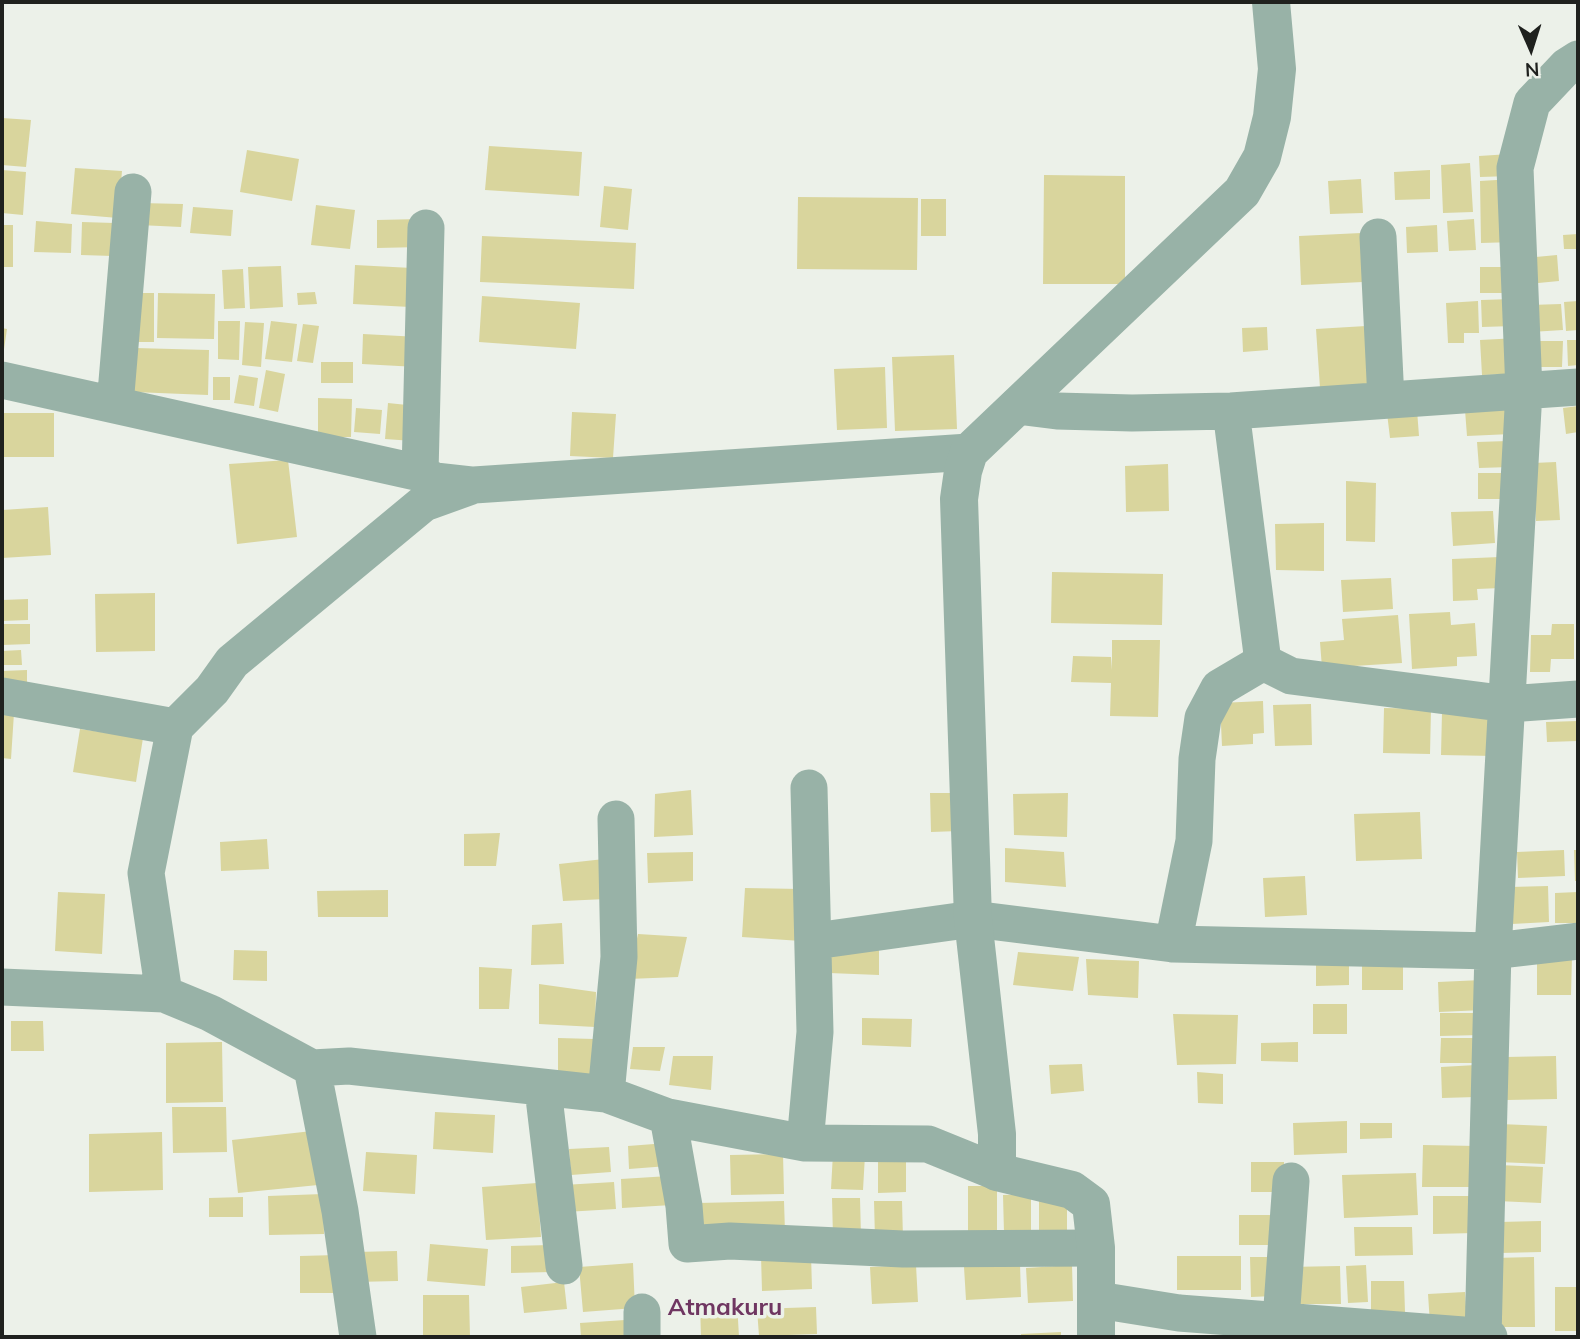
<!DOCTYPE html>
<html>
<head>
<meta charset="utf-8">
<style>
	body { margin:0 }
	#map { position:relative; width:1580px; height:1339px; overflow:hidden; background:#ecf1e9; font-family:Mulish,sans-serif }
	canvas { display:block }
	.frame { position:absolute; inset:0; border:4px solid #1f211e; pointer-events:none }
	.north { position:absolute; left:1496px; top:14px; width:70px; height:70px; -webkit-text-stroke:5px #ecf1e9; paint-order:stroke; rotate:177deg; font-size:19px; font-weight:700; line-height:28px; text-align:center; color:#1f211e }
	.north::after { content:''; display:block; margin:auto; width:24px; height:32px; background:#1f211e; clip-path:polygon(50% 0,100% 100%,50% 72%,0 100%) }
</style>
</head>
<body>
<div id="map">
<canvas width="1580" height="1339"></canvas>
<div class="frame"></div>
<div class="north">N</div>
</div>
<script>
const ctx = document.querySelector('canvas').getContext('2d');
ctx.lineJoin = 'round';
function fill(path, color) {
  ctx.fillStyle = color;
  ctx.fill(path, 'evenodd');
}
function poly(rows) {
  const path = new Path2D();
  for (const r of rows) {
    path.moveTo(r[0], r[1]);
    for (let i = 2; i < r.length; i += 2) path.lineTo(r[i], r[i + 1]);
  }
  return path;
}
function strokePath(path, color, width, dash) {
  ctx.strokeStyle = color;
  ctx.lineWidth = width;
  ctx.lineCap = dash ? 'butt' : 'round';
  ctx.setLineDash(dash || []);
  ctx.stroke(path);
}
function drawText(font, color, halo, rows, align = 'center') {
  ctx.font = font + ' Mulish,sans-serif';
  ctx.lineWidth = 7;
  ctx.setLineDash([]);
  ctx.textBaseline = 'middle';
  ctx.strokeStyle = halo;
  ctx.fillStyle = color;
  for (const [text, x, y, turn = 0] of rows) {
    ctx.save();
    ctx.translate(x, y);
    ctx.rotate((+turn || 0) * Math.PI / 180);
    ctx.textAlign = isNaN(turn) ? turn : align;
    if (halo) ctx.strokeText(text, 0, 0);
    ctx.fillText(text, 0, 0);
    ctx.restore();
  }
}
fill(poly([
	[2,118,31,120,26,167,2,165],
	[489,146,582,152,579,196,485,190],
	[247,150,299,159,292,201,240,192],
	[1510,154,1511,176,1480,177,1479,156],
	[1470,163,1473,212,1443,213,1441,165],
	[75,168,122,171,118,218,71,214],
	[2,170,26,172,23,215,2,213],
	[1430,170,1430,199,1395,200,1394,172],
	[1044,175,1125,176,1125,284,1043,284],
	[1361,179,1363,213,1330,214,1328,181],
	[1513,179,1515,242,1481,243,1480,181],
	[604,186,632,189,628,230,600,227],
	[798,197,918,198,917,270,797,269],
	[921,199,946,199,946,236,921,236],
	[140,203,183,204,181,227,139,225],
	[316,205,355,210,350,249,311,245],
	[193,207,233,210,231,236,190,233],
	[420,219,421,247,377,248,377,220],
	[1474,219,1476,250,1449,251,1447,221],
	[36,221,72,224,71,253,34,252],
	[82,222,114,223,113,256,81,255],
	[2,225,13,225,13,267,2,267],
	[1437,225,1438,252,1407,253,1406,227],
	[1361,233,1363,282,1301,285,1299,236],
	[1578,234,1578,249,1564,249,1563,235],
	[482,236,636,243,634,289,480,282],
	[1557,255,1559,281,1528,284,1525,258],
	[355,265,412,268,410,307,353,304],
	[281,266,283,307,250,309,248,267],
	[1480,267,1511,267,1511,293,1480,293],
	[243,269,245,308,224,309,222,270],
	[315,292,317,304,298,305,297,293],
	[130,293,154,293,154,342,130,342],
	[158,293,215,294,214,339,157,338],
	[482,296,580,303,576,349,479,342],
	[1512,299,1514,326,1482,327,1481,300],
	[1478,301,1479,333,1464,333,1464,343,1448,343,1446,303],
	[1578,301,1578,330,1566,331,1564,302],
	[1561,304,1563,330,1531,332,1530,305],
	[218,321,240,321,239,360,218,359],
	[271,321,297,324,292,362,265,359],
	[245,322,264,323,261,367,242,365],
	[303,324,319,326,313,363,297,361],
	[1366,326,1370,385,1320,388,1316,329],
	[1267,327,1268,350,1243,352,1242,328],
	[2,328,7,329,3,356,2,356],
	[363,334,419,337,417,367,362,364],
	[1518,338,1519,374,1482,375,1480,340],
	[1567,340,1578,340,1578,365,1568,366],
	[1532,341,1563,341,1562,367,1531,367],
	[135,348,209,350,208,395,134,392],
	[954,355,957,429,895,431,892,357],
	[321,362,353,362,353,383,321,383],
	[885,367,887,428,837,430,834,369],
	[266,370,285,374,278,412,259,408],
	[239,375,258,378,254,406,234,403],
	[213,377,230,377,230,400,213,400],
	[318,398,352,399,351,437,318,437],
	[388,403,417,406,413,441,385,439],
	[1578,406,1578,432,1566,434,1563,408],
	[356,408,382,410,380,434,354,432],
	[1509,408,1511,434,1467,436,1465,410],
	[1417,410,1419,436,1390,438,1387,413],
	[572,412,616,414,613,458,570,456],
	[2,413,54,413,54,457,2,457],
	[1508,441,1510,467,1479,468,1477,442],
	[288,460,297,537,237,544,229,464],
	[1556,462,1560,520,1536,521,1533,463],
	[1168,464,1169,511,1126,512,1125,466],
	[1478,473,1509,473,1509,499,1478,499],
	[1346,481,1376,483,1375,542,1346,541],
	[48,507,51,555,2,558,2,510],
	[1493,511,1495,543,1453,546,1451,512],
	[1324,523,1324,571,1276,570,1275,524],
	[1500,557,1501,588,1477,589,1478,600,1453,601,1452,559],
	[1052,572,1163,574,1162,625,1051,623],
	[1391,578,1393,609,1343,612,1341,580],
	[155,593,155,651,96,652,95,594],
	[28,599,28,620,2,621,2,600],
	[1450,612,1451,625,1475,623,1477,656,1457,657,1457,666,1412,669,1409,614],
	[1398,615,1402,663,1322,668,1320,642,1344,640,1342,619],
	[2,624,30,624,30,644,2,645],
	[1552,624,1574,624,1574,659,1551,659,1550,672,1530,672,1531,635,1551,635],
	[1112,640,1160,640,1158,717,1110,716,1111,683,1071,682,1073,656,1111,657,1112,670],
	[21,650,22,665,2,665,2,651],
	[27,670,27,689,2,689,2,671],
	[1263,701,1264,733,1253,734,1253,744,1222,746,1220,703],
	[1311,704,1312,745,1275,746,1273,705],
	[1384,708,1431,709,1430,754,1383,753],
	[1442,712,1495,713,1494,756,1441,755],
	[2,713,14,713,11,759,2,758],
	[1578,721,1578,741,1547,742,1546,722],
	[80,729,143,738,136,782,73,772],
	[691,790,693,835,654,837,655,794],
	[930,793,958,793,959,831,931,832],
	[1068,793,1067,837,1014,835,1013,794],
	[1420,812,1422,859,1356,861,1354,814],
	[500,833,496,866,464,866,464,834],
	[267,839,269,869,221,871,220,842],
	[1005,848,1064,852,1066,887,1005,882],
	[1564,850,1565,876,1518,878,1517,852],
	[1574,850,1578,850,1578,881,1575,881],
	[693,852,693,881,648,883,647,853],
	[604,859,606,899,563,901,559,864],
	[1305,876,1307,915,1265,917,1263,878],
	[1548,886,1549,922,1512,924,1510,887],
	[745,888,801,889,801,941,742,937],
	[388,890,388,917,318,917,317,891],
	[58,892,105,894,102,954,55,951],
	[1578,892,1578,923,1555,923,1555,893],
	[562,923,564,964,531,965,532,925],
	[638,934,687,937,678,977,628,979],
	[830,945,879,947,879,975,829,973],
	[234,950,267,951,267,981,233,980],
	[1018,952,1079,957,1073,991,1013,985],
	[1349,955,1349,985,1316,986,1316,956],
	[1537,957,1572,957,1571,995,1537,995],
	[1086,959,1139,961,1138,998,1088,995],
	[1362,960,1403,960,1403,990,1362,990],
	[479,967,512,969,509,1009,479,1009],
	[1482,980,1483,1010,1439,1012,1438,982],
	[539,984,596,992,595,1027,539,1024],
	[1313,1004,1347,1004,1347,1034,1313,1034],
	[1440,1013,1480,1013,1481,1035,1440,1036],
	[1173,1014,1238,1015,1236,1064,1177,1065],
	[862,1018,912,1019,911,1047,862,1045],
	[11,1021,43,1021,44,1051,11,1051],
	[558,1038,594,1039,593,1076,558,1073],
	[1441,1038,1483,1038,1482,1063,1440,1063],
	[222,1042,223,1102,166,1103,166,1043],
	[1298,1042,1298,1062,1261,1061,1261,1043],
	[633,1047,665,1047,660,1071,630,1069],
	[673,1056,713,1056,711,1090,669,1085],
	[1556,1056,1557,1099,1507,1100,1506,1057],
	[1082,1064,1084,1091,1051,1094,1049,1065],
	[1476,1065,1476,1097,1442,1098,1441,1067],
	[1197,1072,1223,1074,1223,1104,1198,1103],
	[172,1107,226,1107,227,1152,173,1153],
	[435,1112,495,1115,493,1153,433,1149],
	[1347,1121,1347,1153,1294,1155,1293,1123],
	[1360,1123,1392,1123,1392,1138,1360,1139],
	[1500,1124,1547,1126,1545,1164,1498,1162],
	[312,1131,318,1185,238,1193,232,1140],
	[162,1132,163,1190,89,1192,89,1134],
	[667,1143,668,1166,629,1169,628,1146],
	[1423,1145,1477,1146,1476,1187,1422,1187],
	[609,1147,611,1172,571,1175,569,1149],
	[366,1152,417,1155,415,1194,363,1191],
	[833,1153,865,1155,863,1190,831,1189],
	[783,1154,784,1194,731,1195,730,1155],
	[878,1154,906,1154,906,1192,878,1193],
	[1251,1162,1284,1162,1284,1192,1251,1192],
	[1499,1165,1543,1167,1541,1203,1497,1201],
	[1416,1173,1418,1215,1344,1218,1342,1175],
	[669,1176,672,1205,622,1208,621,1179],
	[614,1182,616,1209,565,1212,563,1185],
	[537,1183,541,1237,486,1240,482,1187],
	[968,1186,997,1186,997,1234,968,1235],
	[323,1194,324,1234,269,1235,268,1196],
	[1031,1194,1031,1233,1004,1233,1003,1195],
	[1433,1196,1475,1196,1475,1233,1433,1234],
	[243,1197,243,1217,209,1217,209,1198],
	[832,1198,860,1198,861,1237,833,1237],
	[1039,1200,1067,1200,1067,1238,1039,1239],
	[784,1201,785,1232,698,1234,698,1203],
	[874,1201,902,1201,903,1239,875,1239],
	[1239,1215,1272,1215,1272,1245,1239,1245],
	[1541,1221,1541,1252,1500,1253,1499,1222],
	[1354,1227,1412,1227,1413,1255,1355,1256],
	[430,1244,488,1249,485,1286,427,1281],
	[550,1245,551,1272,511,1273,511,1246],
	[397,1251,398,1281,355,1282,355,1252],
	[811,1254,812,1289,762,1291,761,1256],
	[337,1255,337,1293,300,1293,300,1256],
	[1177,1256,1241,1256,1241,1290,1177,1290],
	[1250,1257,1274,1257,1274,1296,1251,1297],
	[1534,1257,1535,1327,1494,1327,1493,1258],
	[633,1263,635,1308,583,1312,579,1267],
	[1020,1264,1021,1297,966,1300,964,1267],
	[916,1265,918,1302,872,1304,870,1267],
	[1072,1265,1073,1301,1028,1303,1026,1268],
	[1366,1265,1368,1302,1348,1303,1346,1266],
	[1340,1266,1341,1304,1289,1304,1288,1267],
	[1371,1281,1404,1281,1405,1312,1371,1312],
	[564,1282,567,1309,524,1313,521,1287],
	[1555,1287,1578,1287,1578,1331,1555,1331],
	[1465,1292,1467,1321,1430,1324,1428,1294],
	[423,1295,469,1295,470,1337,423,1337],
	[737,1302,739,1337,701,1337,700,1304],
	[816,1307,817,1334,759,1336,757,1309],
	[625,1320,626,1337,581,1337,580,1323],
	[1061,1332,1061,1337,1021,1337,1021,1334]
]), '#d9d59d');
strokePath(poly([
	[1378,237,1386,400],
	[2,380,420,473,435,481,471,485],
	[115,405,133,192],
	[1017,406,1057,411,1132,413,1231,411,1578,387],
	[1231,411,1263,662,1291,676,1508,704,1578,699],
	[420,473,426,228],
	[2,696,175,727],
	[815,941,973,919,1173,944,1493,951,1578,941],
	[1173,944,1194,841,1197,759,1203,718,1219,688,1263,662],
	[2,987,164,994,210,1013,312,1068,349,1066,606,1094,668,1117,805,1143,928,1144,997,1172],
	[164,994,146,873,175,727,212,690,232,662,424,503,474,485,969,452],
	[312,1068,340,1211,358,1337],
	[543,1089,564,1266],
	[606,1094,619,957,616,819],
	[668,1117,684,1206,687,1244,730,1241,903,1249,1096,1248],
	[805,1143,815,1032,809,788],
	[1098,1300,1179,1313,1489,1337],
	[642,1312,642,1337],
	[1281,1320,1291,1181],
	[1483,1337,1493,951,1524,391,1515,168,1532,103,1567,66,1578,59]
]), '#98b2a7', 37);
strokePath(poly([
	[1096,1337,1096,1248,1091,1204,1072,1190,997,1172,997,1134,973,919,959,499,963,471,969,452,1242,192,1262,157,1272,117,1277,69,1271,2]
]), '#98b2a7', 38);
drawText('bold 24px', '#6f3661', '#ecf1e9', [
	["Atmakuru",725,1308]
]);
</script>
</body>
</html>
